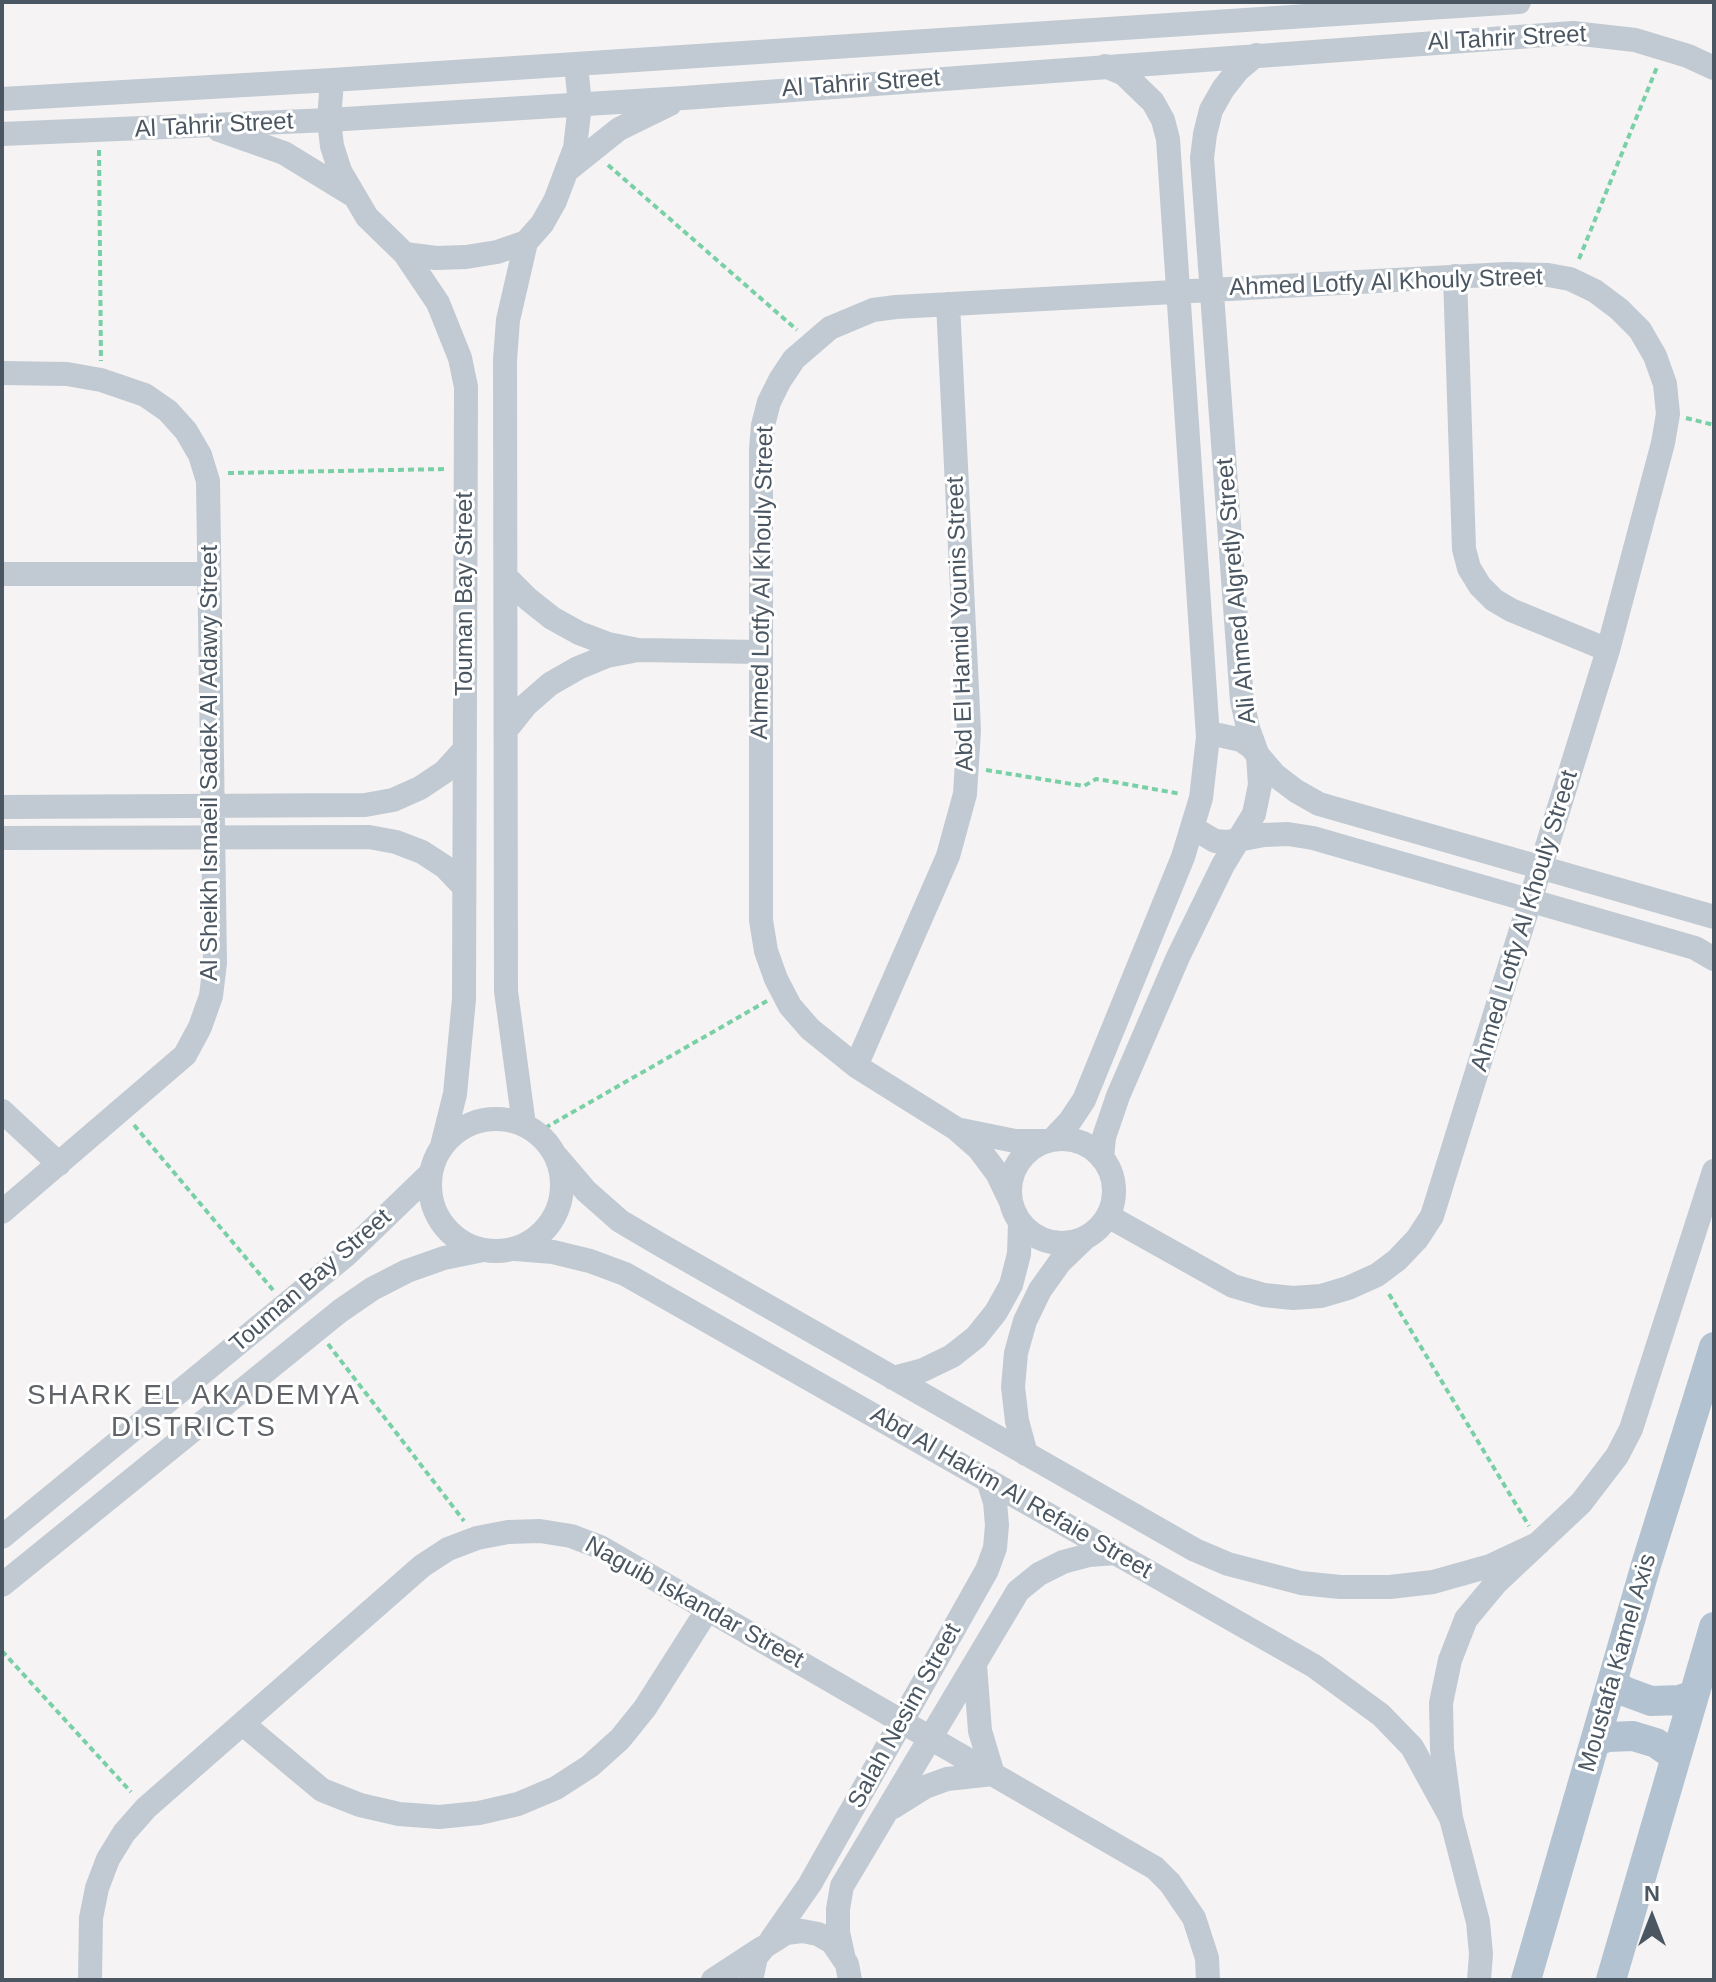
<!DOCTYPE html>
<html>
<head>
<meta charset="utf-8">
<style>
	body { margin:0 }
	#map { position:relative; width:1716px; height:1982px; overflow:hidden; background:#f5f3f3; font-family:Arial,sans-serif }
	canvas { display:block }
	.frame { position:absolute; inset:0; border:4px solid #4a5661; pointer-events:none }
	.north { position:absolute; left:1612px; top:1878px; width:80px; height:80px; -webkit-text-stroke:6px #fff; paint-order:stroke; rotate:0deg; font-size:22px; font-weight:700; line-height:32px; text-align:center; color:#4a5661 }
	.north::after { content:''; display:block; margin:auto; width:28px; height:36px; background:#4a5661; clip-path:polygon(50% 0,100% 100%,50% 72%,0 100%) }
</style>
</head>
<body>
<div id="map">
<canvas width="1716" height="1982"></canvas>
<div class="frame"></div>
<div class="north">N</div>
</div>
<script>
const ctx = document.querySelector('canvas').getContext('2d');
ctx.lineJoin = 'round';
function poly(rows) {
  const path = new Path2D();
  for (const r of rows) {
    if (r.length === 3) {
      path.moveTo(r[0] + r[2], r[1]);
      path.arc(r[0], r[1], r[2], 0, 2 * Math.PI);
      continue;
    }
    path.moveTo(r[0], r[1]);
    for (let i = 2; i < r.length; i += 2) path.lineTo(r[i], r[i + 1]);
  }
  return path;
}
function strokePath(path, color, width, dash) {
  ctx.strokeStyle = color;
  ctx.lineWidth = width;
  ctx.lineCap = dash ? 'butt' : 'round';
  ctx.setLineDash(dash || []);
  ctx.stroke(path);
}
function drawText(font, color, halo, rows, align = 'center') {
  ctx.font = font + ' Arial,sans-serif';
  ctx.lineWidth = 6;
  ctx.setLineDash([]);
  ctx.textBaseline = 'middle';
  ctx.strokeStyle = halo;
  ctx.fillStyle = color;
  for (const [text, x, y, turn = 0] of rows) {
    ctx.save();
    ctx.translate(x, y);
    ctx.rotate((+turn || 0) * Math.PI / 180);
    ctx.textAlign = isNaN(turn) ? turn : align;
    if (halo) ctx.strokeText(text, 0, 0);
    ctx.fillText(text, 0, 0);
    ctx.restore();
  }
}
strokePath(poly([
	[99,150,101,361],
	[608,165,797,330],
	[1579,259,1657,67],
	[1686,418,1714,425],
	[228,473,447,469],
	[986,770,1084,786,1096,779,1103,780,1181,794],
	[134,1125,273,1290],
	[545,1128,767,1001],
	[1389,1294,1529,1526],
	[328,1344,464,1521],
	[2,1651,131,1792]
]), '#7ad0a6', 4, [6, 4]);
strokePath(poly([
	[332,80,329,120,332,146,340,171,367,217,405,254,438,303,460,358,466,387,464,999,455,1094,442,1146],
	[2,99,332,80,1519,2],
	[219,130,284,153,351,194],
	[2,134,329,120,684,98,1573,33,1635,40,1688,56,1714,68],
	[569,169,619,129,670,104],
	[405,254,436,258,466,257,497,252,526,242],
	[1455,276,1464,549,1469,568,1480,586,1494,600,1511,610,1608,650],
	[2,373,67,374,101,380,145,395,168,411,186,431,200,455,208,481,215,963,211,996,200,1027,185,1055,2,1212],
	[2,574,209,574],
	[506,577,528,599,552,618,579,633,608,644,638,650,761,652],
	[506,730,526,705,550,684,578,668,607,656,633,651],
	[1208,737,1219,735,1241,740,1251,747,1275,775,1296,791,1319,804,1714,917],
	[2,807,365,805,393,800,420,788,444,772,464,750],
	[1193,828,1215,841,1227,842,1264,835,1288,834,1313,838,1695,948,1714,959],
	[2,838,369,837,396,842,422,852,445,867,464,887],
	[856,1066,948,856,965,794,969,730,948,304],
	[2,1111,59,1164],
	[496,1185,66],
	[524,1125,506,991,505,360,508,320,526,242,542,224,555,201,575,148,580,104,576,65],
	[961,1130,1015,1141,1046,1141],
	[1062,1191,52],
	[1052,1140,1070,1121,1084,1100,1183,857,1201,798,1208,737,1168,139,1163,120,1153,102,1124,74,1105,66],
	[557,1157,586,1191,620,1221,659,1244,1195,1550,1228,1564,1301,1583,1340,1587,1390,1587,1433,1582,1490,1566,1539,1543],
	[1102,1158,1104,1137,1118,1096,1178,957,1223,865,1254,814,1260,785,1258,756,1248,728,1242,701,1202,158,1205,134,1211,110,1223,89,1238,70,1256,55],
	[1011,1202,997,1173,979,1149,955,1128,856,1066,810,1029,790,1006,776,979,766,951,761,920,761,450,763,425,769,402,780,380,794,359,830,328,873,310,896,307,1506,274,1548,275,1570,279,1595,291,1619,309,1640,330,1655,356,1665,384,1668,414,1663,443,1608,650,1432,1216,1417,1239,1397,1260,1377,1275,1348,1288,1321,1296,1293,1298,1264,1295,1233,1286,1108,1216],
	[515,1249,553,1252,590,1261,625,1274,1314,1666,1381,1715,1412,1747,1451,1818],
	[893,1378,923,1370,952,1356,976,1337,996,1312,1011,1285,1019,1254,1020,1223],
	[1026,1454,1017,1421,1013,1387,1016,1353,1025,1321,1040,1290,1060,1262,1084,1239],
	[2,1537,345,1256,430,1174],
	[2,1585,340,1311,372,1289,407,1271,444,1258,483,1250],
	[243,1724,322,1790,360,1805,399,1814,439,1817,479,1813,518,1804,556,1788,590,1766,620,1739,645,1708,708,1609],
	[893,1807,925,1787,947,1779,993,1774,980,1731,975,1665],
	[771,1940,810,1884,987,1570,995,1548,997,1525,995,1502,988,1480],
	[843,1955,838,1932,838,1909,842,1886,1018,1591,1039,1574,1063,1562,1089,1555,1116,1553],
	[90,1980,91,1918,97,1888,108,1859,124,1833,146,1808,422,1566,448,1549,477,1538,508,1532,540,1531,571,1536,600,1547,1155,1868,1170,1883,1194,1918,1207,1958,1208,1980],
	[713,1980,762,1948],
	[751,1980,756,1957,764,1947,786,1933,802,1931,818,1934,832,1942,847,1964,850,1980],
	[1479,1980,1481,1954,1478,1922,1451,1818,1442,1749,1441,1703,1450,1660,1466,1619,1496,1583,1581,1503,1617,1456,1631,1429,1714,1171]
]), '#c1cad2', 24);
strokePath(poly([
	[1613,1683,1624,1691,1651,1701,1680,1700,1694,1695],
	[1596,1741,1608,1737,1633,1736,1656,1743,1676,1757],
	[1526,1980,1646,1565,1714,1347],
	[1611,1980,1714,1627]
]), '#b3c2d1', 30);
drawText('24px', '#4a5661', '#fff', [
	["Al Tahrir Street",1507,39,-3],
	["Al Tahrir Street",861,84,-4],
	["Al Tahrir Street",214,126,-3],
	["Ahmed Lotfy Al Khouly Street",1386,283,-2],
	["Ahmed Lotfy Al Khouly Street",763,583,-89],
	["Ali Ahmed Algretly Street",1237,591,-95],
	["Touman Bay Street",465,594,-90],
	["Abd El Hamid Younis Street",961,624,-92],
	["Al Sheikh Ismaeil Sadek Al Adawy Street",210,763,-90],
	["Ahmed Lotfy Al Khouly Street",1525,921,-73],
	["Touman Bay Street",311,1281,-41],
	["Abd Al Hakim Al Refaie Street",1011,1493,30],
	["Naguib Iskandar Street",694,1603,29],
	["Moustafa Kamel Axis",1618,1663,-74],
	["Salah Nesim Street",905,1716,-61]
]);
ctx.letterSpacing = '2px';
drawText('28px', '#5f6368', '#fff', [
	["SHARK EL AKADEMYA",194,1396],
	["DISTRICTS",194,1428]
]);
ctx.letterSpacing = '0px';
</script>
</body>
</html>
